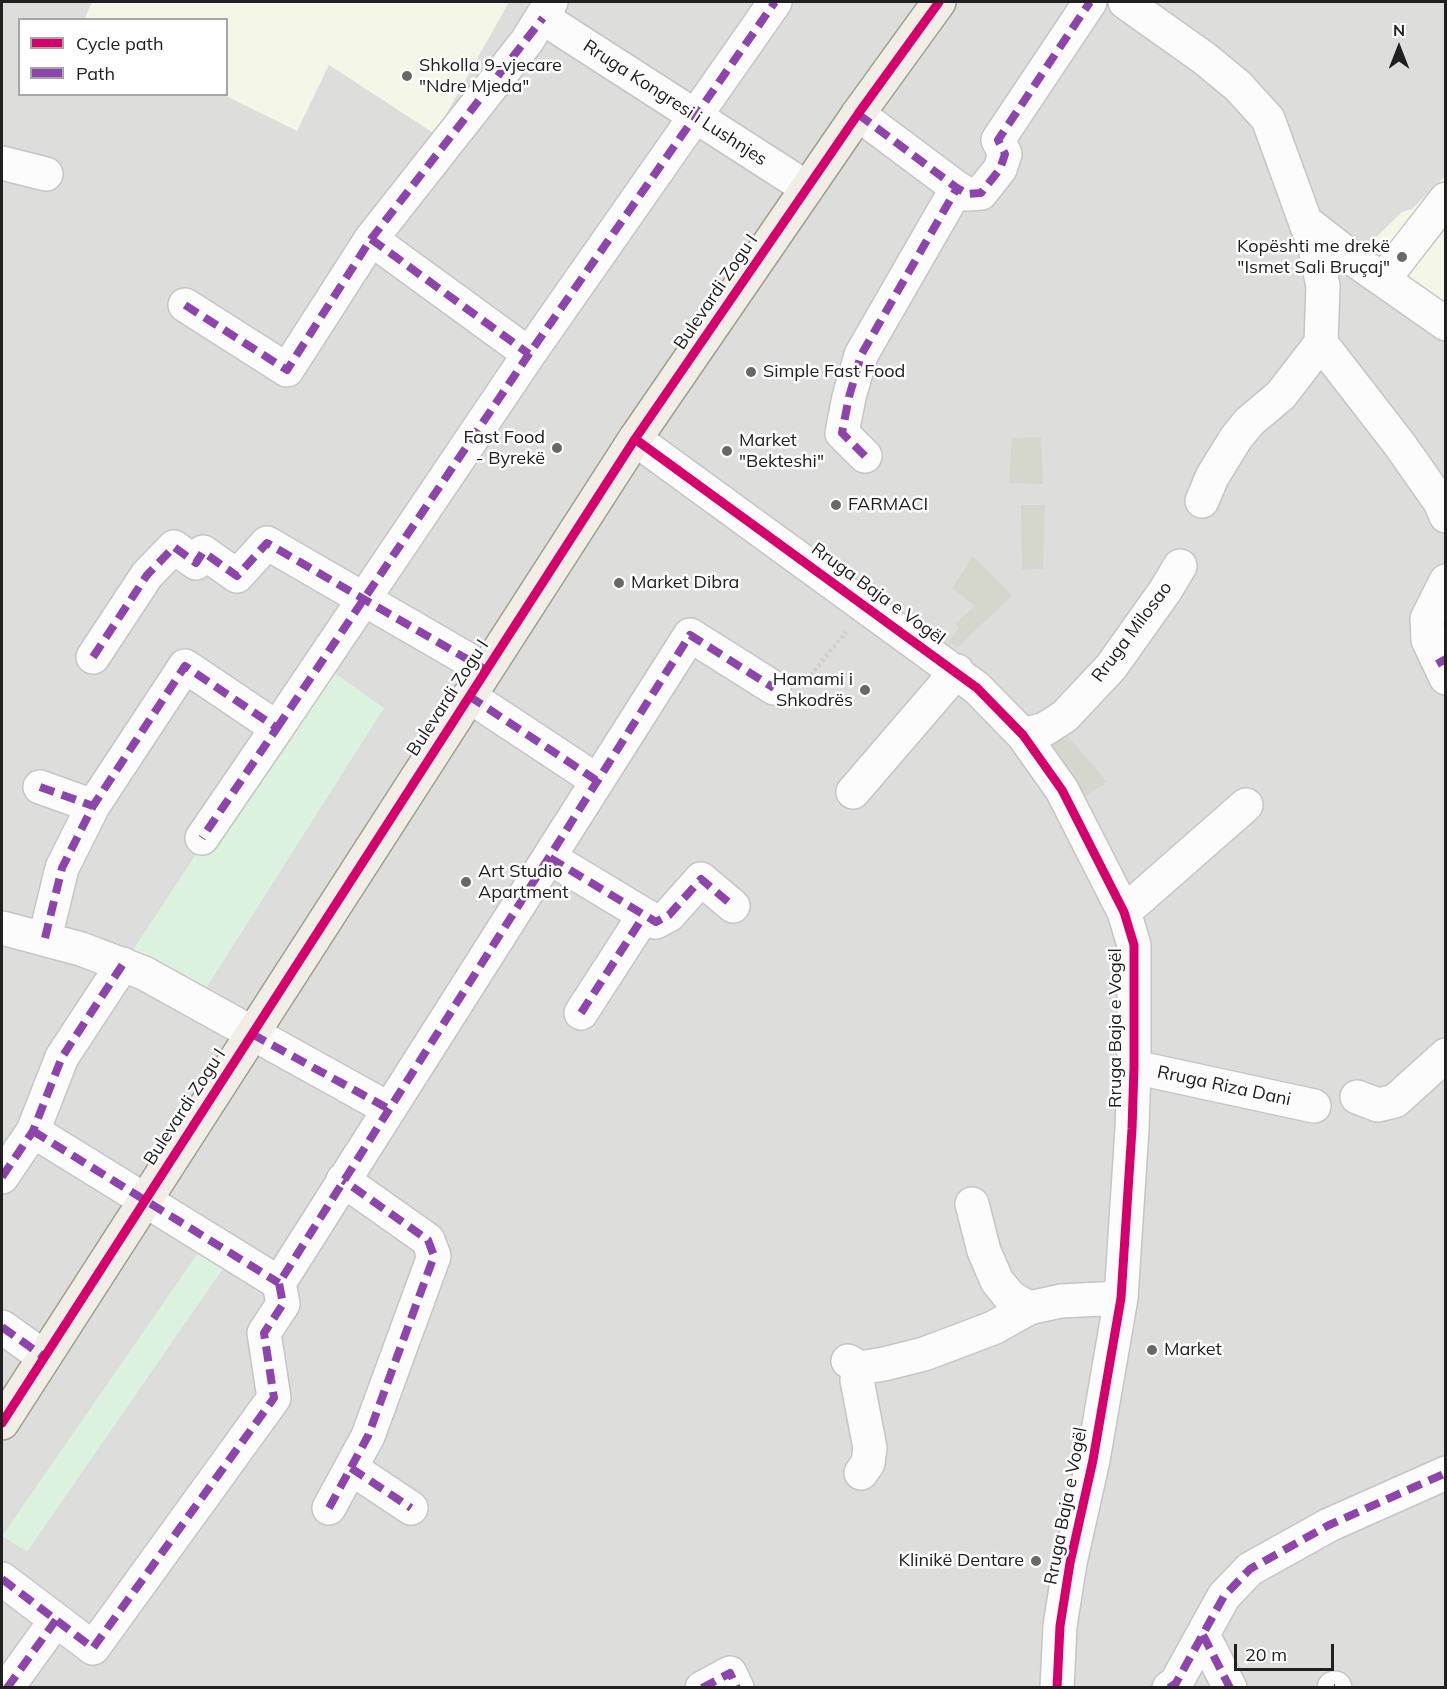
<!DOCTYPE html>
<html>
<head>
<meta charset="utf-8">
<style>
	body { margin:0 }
	#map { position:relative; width:1447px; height:1689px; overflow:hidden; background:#eeeeea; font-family:Mulish,sans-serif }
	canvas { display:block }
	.frame { position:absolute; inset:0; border:3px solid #202020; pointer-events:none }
	.legend { position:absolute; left:18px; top:18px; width:210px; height:78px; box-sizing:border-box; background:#fff; border:2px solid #a6a6a6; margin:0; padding:8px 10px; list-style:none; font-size:18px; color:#202020 }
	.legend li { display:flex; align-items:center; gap:12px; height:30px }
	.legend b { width:30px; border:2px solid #a6a6a6 }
	.north { position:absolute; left:1369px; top:18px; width:60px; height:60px; -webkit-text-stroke:4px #fff; paint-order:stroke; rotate:0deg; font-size:16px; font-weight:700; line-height:24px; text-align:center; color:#202020 }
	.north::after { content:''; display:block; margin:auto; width:21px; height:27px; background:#202020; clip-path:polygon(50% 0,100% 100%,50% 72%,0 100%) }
	.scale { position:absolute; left:1234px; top:1644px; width:100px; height:27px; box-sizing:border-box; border:3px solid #202020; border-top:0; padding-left:8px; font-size:18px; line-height:21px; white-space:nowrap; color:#202020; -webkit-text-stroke:4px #fff; paint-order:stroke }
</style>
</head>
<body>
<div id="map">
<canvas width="1447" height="1689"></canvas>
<div class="frame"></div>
<ul class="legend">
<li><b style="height:8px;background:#d6006c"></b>Cycle path</li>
<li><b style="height:8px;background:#8e44ad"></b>Path</li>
</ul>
<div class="north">N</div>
<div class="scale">20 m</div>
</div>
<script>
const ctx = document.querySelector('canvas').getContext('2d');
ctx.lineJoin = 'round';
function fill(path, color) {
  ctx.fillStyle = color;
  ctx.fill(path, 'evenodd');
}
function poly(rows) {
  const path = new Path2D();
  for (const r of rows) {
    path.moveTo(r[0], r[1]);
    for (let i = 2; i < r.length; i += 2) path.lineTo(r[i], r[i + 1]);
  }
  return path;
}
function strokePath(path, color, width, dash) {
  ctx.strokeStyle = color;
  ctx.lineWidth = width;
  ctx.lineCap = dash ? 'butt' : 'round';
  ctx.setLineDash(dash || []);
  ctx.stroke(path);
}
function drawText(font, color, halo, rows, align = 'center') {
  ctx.font = font + ' Mulish,sans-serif';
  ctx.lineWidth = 5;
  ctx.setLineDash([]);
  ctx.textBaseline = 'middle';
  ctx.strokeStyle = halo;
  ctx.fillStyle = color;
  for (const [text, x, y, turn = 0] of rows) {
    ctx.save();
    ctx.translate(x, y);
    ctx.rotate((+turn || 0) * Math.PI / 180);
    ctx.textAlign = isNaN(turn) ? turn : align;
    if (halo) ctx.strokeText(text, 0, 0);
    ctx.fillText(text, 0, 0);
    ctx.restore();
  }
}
fill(poly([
	[2,2,1445,2,1445,1687,2,1687],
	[20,20,226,20,226,94,20,94]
]), '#dddddb');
fill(poly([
	[92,2,509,2,435,134,329,65,297,131,224,95,226,94,226,20,84,20],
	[1445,176,1445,338,1361,252,1402,212,1412,209]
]), '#f4f6e7');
fill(poly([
	[1041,437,1043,484,1009,483,1012,438],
	[1021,505,1045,505,1043,569,1022,570],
	[973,556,1012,595,957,648,949,641,959,628,955,624,975,606,952,588],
	[1065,733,1107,782,1079,800,1048,751]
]), '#d5d7cc');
fill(poly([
	[322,664,384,708,203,993,132,951],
	[200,1250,224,1267,27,1552,2,1536]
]), '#daf2de');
const minor = poly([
	[1125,2,1204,58,1238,86,1268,119,1315,248,1323,286,1321,343,1400,445,1440,502,1446,516],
	[543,18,807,188],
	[858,114,957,188,967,194,981,193,1000,169,1005,154,998,140,1090,2],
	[2,163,46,174],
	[1306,222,1356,261,1446,324],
	[371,239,529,354],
	[1383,280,1446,199],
	[185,305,287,370,371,239,527,41,551,2],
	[635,439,977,688,1023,735,1062,790,1124,912,1134,945,1134,1067,1132,1129,1121,1298,1093,1460,1070,1563,1060,1626,1057,1688],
	[865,456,842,433,849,397,861,355,957,188],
	[1202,501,1212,477,1236,438,1249,422,1281,395,1321,343],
	[1446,581,1427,619,1428,640,1446,678],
	[93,657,147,575,174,547,196,563,203,552,237,576,267,543,486,670],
	[469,696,596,780],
	[277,728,529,354,775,2],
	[1023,735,1045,729,1065,716,1111,667,1165,591,1180,566],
	[40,787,93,806],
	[853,792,957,671],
	[550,858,656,922,669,915,701,879,733,906],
	[1124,912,1246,805],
	[2,928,81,949,144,973,389,1109],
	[45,938,62,868,93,806,185,666,277,728,202,838],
	[581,1013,643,917],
	[1134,1067,1314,1106],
	[1357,1097,1378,1105,1395,1101,1446,1055],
	[33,1131,279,1283],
	[2,1177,33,1131,62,1057,123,964],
	[972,1204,984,1251,997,1281,1010,1297,1029,1308],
	[2,1327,44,1357],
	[848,1361,860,1368,884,1364,924,1354,993,1328,1029,1308,1061,1301,1121,1298],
	[860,1368,857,1380,870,1448,868,1463,861,1473],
	[351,1468,411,1508],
	[329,1508,368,1436,434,1256,428,1240,343,1180],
	[2,1579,93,1648,274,1398,264,1333,283,1304,279,1283,690,635,774,688],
	[1203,1635,1230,1688],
	[7,1688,56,1620],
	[702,1688,730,1673,737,1688],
	[1169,1688,1176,1683,1224,1596,1250,1569,1329,1525,1446,1473],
	[1334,1688,1335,1688]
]);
const major = poly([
	[2,1423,635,439,858,114,939,2]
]);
strokePath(minor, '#c5c5c4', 36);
strokePath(major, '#a39f88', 36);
strokePath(poly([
	[807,680,846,632]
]), '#d6cdc9', 4, [3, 3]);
strokePath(minor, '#fcfcfc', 33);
strokePath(major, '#f1eee7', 33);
strokePath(poly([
	[858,114,957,188,967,194,981,193,1000,169,1005,154,998,140,1090,2],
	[371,239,529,354],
	[185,305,287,370,371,239,543,18],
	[865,456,842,433,849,397,861,355,957,188],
	[93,657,147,575,174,547,196,563,203,552,237,576,267,543,486,670],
	[1437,664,1446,659],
	[469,696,596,780],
	[277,728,529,354,775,2],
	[40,787,93,806],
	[550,858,656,922,669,915,701,879,733,906],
	[45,938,62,868,93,806,185,666,277,728,202,838],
	[581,1013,643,917],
	[252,1034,389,1109],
	[33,1131,279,1283],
	[2,1177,33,1131,62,1057,123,964],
	[2,1327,44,1357],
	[351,1468,411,1508],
	[329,1508,368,1436,434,1256,428,1240,343,1180],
	[2,1579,93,1648,274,1398,264,1333,283,1304,279,1283,690,635,774,688],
	[1203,1635,1230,1688],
	[7,1688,56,1620],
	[702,1688,730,1673,737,1688],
	[1169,1688,1176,1683,1224,1596,1250,1569,1329,1525,1446,1473],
	[1334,1688,1335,1688]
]), '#8e44ad', 8, [15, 8]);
strokePath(poly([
	[635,439,977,688,1023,735,1062,790,1124,912,1134,945,1134,1067,1132,1129,1121,1298,1093,1460,1070,1563,1060,1626,1057,1688],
	[2,1423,635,439,858,114,939,2]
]), '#d6006c', 9);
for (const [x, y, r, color] of [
	[407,76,6,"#686867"],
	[1402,257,6,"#686867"],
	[751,372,6,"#686867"],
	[557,448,6,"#686867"],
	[727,451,6,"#686867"],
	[836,505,6,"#686867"],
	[619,583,6,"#686867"],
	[865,690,6,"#686867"],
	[466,882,6,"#686867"],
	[1152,1350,6,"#686867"],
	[1036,1561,6,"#686867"]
]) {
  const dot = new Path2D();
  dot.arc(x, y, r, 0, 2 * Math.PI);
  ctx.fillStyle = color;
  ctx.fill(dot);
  strokePath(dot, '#fff', 2);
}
drawText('18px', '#202020', '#fff', [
	["Shkolla 9-vjecare",419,66],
	["\"Ndre Mjeda\"",419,87],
	["Kopështi me drekë",1390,247,"right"],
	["\"Ismet Sali Bruçaj\"",1390,268,"right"],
	["Simple Fast Food",763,372],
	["Fast Food",545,438,"right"],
	["- Byrekë",545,459,"right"],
	["Market",739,441],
	["\"Bekteshi\"",739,462],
	["FARMACI",848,505],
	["Market Dibra",631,583],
	["Hamami i",853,680,"right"],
	["Shkodrës",853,701,"right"],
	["Art Studio",478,872],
	["Apartment",478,893],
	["Market",1164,1350],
	["Klinikë Dentare",1024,1561,"right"]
], 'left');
drawText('18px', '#202020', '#fff', [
	["Rruga Kongresi i Lushnjes",675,103,33],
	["Bulevardi Zogu I",716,292,-56],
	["Rruga Baja e Vogël",878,594,36],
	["Rruga Milosao",1132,632,-53],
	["Bulevardi Zogu I",448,698,-57],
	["Rruga Baja e Vogël",1116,1028,-90],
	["Rruga Riza Dani",1224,1086,12],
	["Bulevardi Zogu I",185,1107,-57],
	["Rruga Baja e Vogël",1066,1506,-79]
]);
</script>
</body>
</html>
